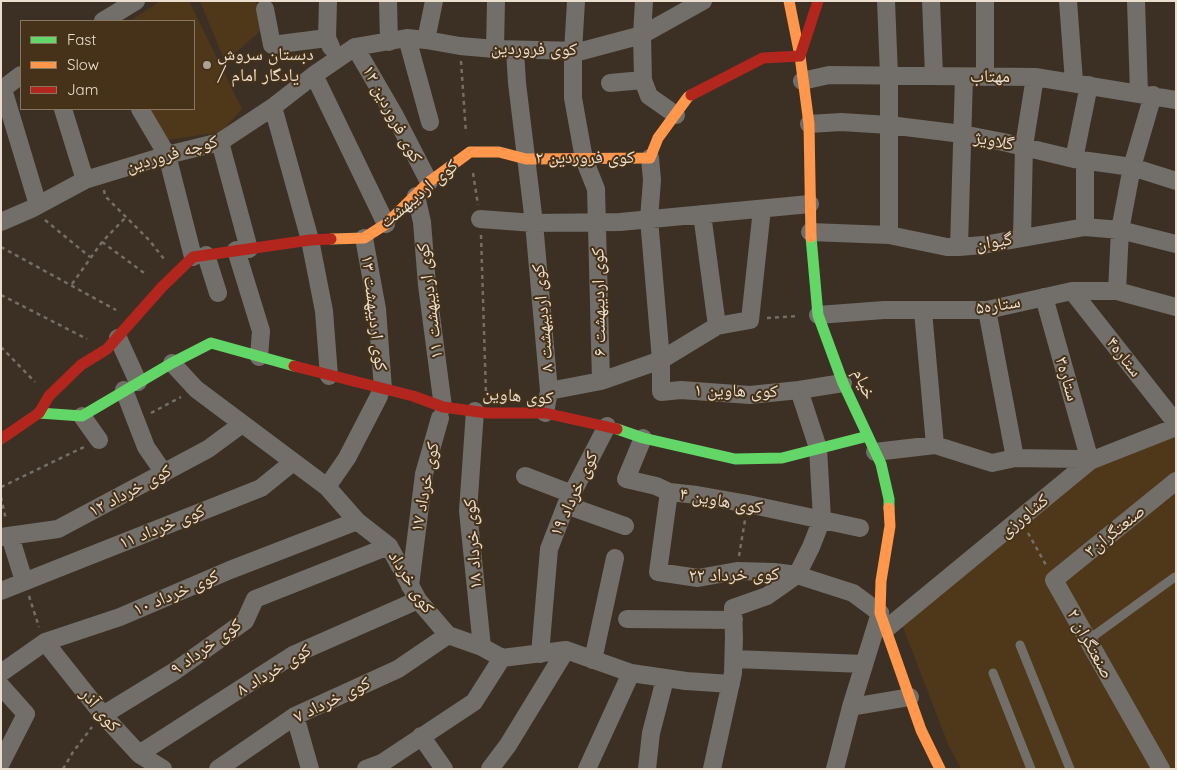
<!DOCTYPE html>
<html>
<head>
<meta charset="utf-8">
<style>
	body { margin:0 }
	#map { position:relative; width:1177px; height:770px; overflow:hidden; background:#3c3024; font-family:Quicksand,sans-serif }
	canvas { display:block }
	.frame { position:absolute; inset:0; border:2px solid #ebdecf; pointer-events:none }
	.legend { position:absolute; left:20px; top:20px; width:175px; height:90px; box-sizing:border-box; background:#463119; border:1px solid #887662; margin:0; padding:6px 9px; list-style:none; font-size:15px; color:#ebdecf }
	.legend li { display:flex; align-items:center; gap:10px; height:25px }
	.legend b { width:25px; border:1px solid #887662 }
</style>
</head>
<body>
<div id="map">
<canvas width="1177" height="770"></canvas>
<div class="frame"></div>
<ul class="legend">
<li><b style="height:6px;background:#63d668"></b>Fast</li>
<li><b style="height:6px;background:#ff974d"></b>Slow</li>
<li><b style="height:6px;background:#b3261e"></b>Jam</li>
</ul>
</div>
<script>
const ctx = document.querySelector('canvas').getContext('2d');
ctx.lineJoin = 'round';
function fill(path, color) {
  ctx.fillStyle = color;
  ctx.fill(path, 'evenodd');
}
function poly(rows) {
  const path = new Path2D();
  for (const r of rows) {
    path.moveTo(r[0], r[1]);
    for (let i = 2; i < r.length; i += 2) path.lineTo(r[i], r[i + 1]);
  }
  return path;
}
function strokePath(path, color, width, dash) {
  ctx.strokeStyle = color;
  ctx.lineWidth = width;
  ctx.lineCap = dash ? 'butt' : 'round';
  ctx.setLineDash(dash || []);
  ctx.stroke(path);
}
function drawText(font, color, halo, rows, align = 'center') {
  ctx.font = font + ' Quicksand,"Noto Naskh Arabic",sans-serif';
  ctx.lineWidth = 4;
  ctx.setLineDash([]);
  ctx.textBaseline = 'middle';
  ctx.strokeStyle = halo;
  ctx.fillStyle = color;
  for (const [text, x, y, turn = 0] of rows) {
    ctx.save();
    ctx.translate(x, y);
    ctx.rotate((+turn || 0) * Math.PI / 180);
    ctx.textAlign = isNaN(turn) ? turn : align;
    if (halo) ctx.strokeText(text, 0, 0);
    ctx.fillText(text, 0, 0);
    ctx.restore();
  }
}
fill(poly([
	[160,1,189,1,242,109,221,132,161,141,144,109,194,109,194,21,130,21],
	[200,1,255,1,266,26,225,62],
	[1176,436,1176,769,961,769,948,744,902,625,1096,466]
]), '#4f371a');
strokePath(poly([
	[461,61,466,133],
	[473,173,478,205],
	[104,190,105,196,149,240,164,259],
	[45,220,90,257],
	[481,235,486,394],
	[102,242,147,275],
	[1,247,116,310],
	[72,284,102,242,126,217],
	[1,295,87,339],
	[767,318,799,316],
	[1,347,35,382],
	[151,413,181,397],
	[1,487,86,446],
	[1,497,6,520],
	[1028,533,1046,565],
	[739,556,745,520],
	[29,596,39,627],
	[63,769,73,752,92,727]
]), '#736e68', 2.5, [4, 4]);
strokePath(poly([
	[1088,640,1175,577],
	[1020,645,1070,769],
	[993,673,1031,769]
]), '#726e69', 9);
strokePath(poly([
	[328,1,327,38,331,47],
	[388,1,389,42],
	[576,1,573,52,573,98,584,159,596,189,601,381],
	[644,1,642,35,643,80,649,96,676,115],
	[886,1,889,75,889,235],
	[931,1,934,75],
	[1068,1,1074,82],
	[1136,1,1139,93],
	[265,9,272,45,327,38],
	[103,21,136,1],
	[407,38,430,122],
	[426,40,434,1],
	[355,47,395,116,429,182],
	[495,49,496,1],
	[515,50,517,83,534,223,549,391,545,413],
	[314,75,386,224],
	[985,77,985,1],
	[802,81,829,75,1035,77,1176,100],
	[610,83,643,80],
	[3,89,38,205],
	[1,90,21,75],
	[273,107,310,240,324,311,329,376],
	[63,109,85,180],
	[140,109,167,155,193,257],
	[809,124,841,122,889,125,962,134,1003,142,1074,159,1132,167,1176,181],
	[220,142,249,249],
	[650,158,652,180,649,219,661,360,661,392,681,390,750,395,799,390,843,383],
	[1074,159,1089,85],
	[416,196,422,222,427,285,443,407],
	[702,214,717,326],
	[480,219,534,223,620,222,810,204],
	[1,222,31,209,85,180,167,155,220,142,273,107,314,75,355,47,407,38,426,40,460,46,495,49,582,51,642,35,703,1],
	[1085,227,1085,161],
	[810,232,889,235,947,247,959,247,983,245,1085,227,1120,230,1176,244],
	[364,238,377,309,383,389],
	[1022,238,1024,146,1035,77],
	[959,247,964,77],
	[236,250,261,331,259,357],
	[206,255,218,293],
	[1072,291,1176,423],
	[1117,291,1120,230,1132,167,1153,95],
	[987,310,1015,458],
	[923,311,935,445],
	[818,315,884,310,987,310,1072,291,1117,291,1176,307],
	[118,338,138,382],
	[172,363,196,389,327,487,357,521,389,546,418,600,448,635,482,647,502,658,566,650,631,673,686,681,731,684],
	[124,390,146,447,164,473],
	[549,391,601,381,661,360,717,326,750,320,762,209],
	[475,411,468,511,482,647],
	[82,416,99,440],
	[643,438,626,479,656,486,669,492,697,495,748,504,860,528],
	[875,452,935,445,992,463,1015,458,1080,459,1090,461,1044,297],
	[525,476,572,494],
	[327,487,347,458,379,396],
	[669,492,658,572,698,578,737,571,774,572,797,575,853,593,880,613,851,707,835,769],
	[566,505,625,526],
	[10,536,24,581],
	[1,537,58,529,208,449,242,424],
	[410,586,424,474,440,418],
	[1,591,261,488,293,462],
	[627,619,734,620],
	[886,629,1090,461,1176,427],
	[45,642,103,715,139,754,163,769],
	[540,654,549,549,566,505,607,426],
	[734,659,864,664],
	[593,660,615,558],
	[1,673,45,642,120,617,230,570,357,521],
	[1,686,26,714,1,763],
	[851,707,910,697],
	[103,715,175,671,245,621,255,599,389,546],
	[295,716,310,769],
	[421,736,444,769],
	[139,754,293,655,418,600],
	[218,769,295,716,398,669,448,635],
	[366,769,382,763,474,702,502,658],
	[490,769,508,745,566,650],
	[587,769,631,673],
	[647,769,651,733,665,679],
	[712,769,733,673,734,637,733,608,767,596,797,575,811,547,822,519,818,448,799,390],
	[1161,769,1054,580,1176,481]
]), '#726e69', 18);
strokePath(poly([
	[811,237,818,315,843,383,881,464,889,499,889,508],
	[39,413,82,416,172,363,211,343,294,366],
	[617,429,643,438,735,459,782,458,868,436]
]), '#63d668', 11);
strokePath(poly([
	[789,1,800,56,809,124,811,237],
	[331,239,364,238,386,224,429,182,470,152,499,152,526,159,650,158,658,138,688,97,691,95],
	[889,508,890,526,881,581,880,613,921,730,940,769]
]), '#ff974d', 11);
strokePath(poly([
	[691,95,763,58,800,56,818,1],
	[294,366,413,396,443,407,487,413,545,413,617,429],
	[1,439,39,413,49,396,81,365,107,349,162,287,193,257,310,240,331,239]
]), '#b3261e', 11);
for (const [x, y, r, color] of [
	[207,65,5,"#aea193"]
]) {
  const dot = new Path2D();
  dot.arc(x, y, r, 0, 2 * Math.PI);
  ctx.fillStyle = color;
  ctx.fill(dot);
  strokePath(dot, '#463119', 2);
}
drawText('18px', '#ebdecf', '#463119', [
	["کوی فروردین",534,49,1],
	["مهتاب",990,77],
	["کوی فروردین ۱۲",392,114,62],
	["گلاویژ",994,141,11],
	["کوچه فروردین",172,154,-16],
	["کوی فروردین ۲",585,158],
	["کوی اردیبهشت",419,194,-40],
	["گیوان",994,242,-9],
	["کوی اردیبهشت ۱۱",430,301,-97],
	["کوی اردیبهشت ۶",599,302,-91],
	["ستاره۵",998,305,-9],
	["کوی اردیبهشت ۱۳",374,313,83],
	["کوی اردیبهشت ۸",543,318,-95],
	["ستاره۴",1124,357,52],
	["ستاره۳",1067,379,74],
	["خیام",864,384,66],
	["کوی هاوین ۱",736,391,1],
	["کوی هاوین",518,396,4],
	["کوی خرداد ۱۷",425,487,-79],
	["کوی خرداد ۱۲",130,491,-28],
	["کوی خرداد ۱۹",574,494,-65],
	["کوی هاوین ۴",721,501,10],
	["کشاورزی",1024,516,-39],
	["کوی خرداد ۱۱",162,527,-22],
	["صنعتگران۳",1115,531,-39],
	["کوی خرداد ۱۸",473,544,-94],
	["کوی خرداد ۲۲",734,575,-1],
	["کوی خرداد",411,582,58],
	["کوی خرداد ۱۰",176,593,-23],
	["۲ صنعتگران",1090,644,61],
	["کوی خرداد ۹",206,647,-36],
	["کوی خرداد ۸",274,670,-31],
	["کوی خرداد ۷",332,700,-26],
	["کوی آذر",100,710,50]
]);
drawText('18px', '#ebdecf', '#463119', [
	["دبستان سروش",217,55],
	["/ یادگار امام",217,76]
], 'left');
</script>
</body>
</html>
